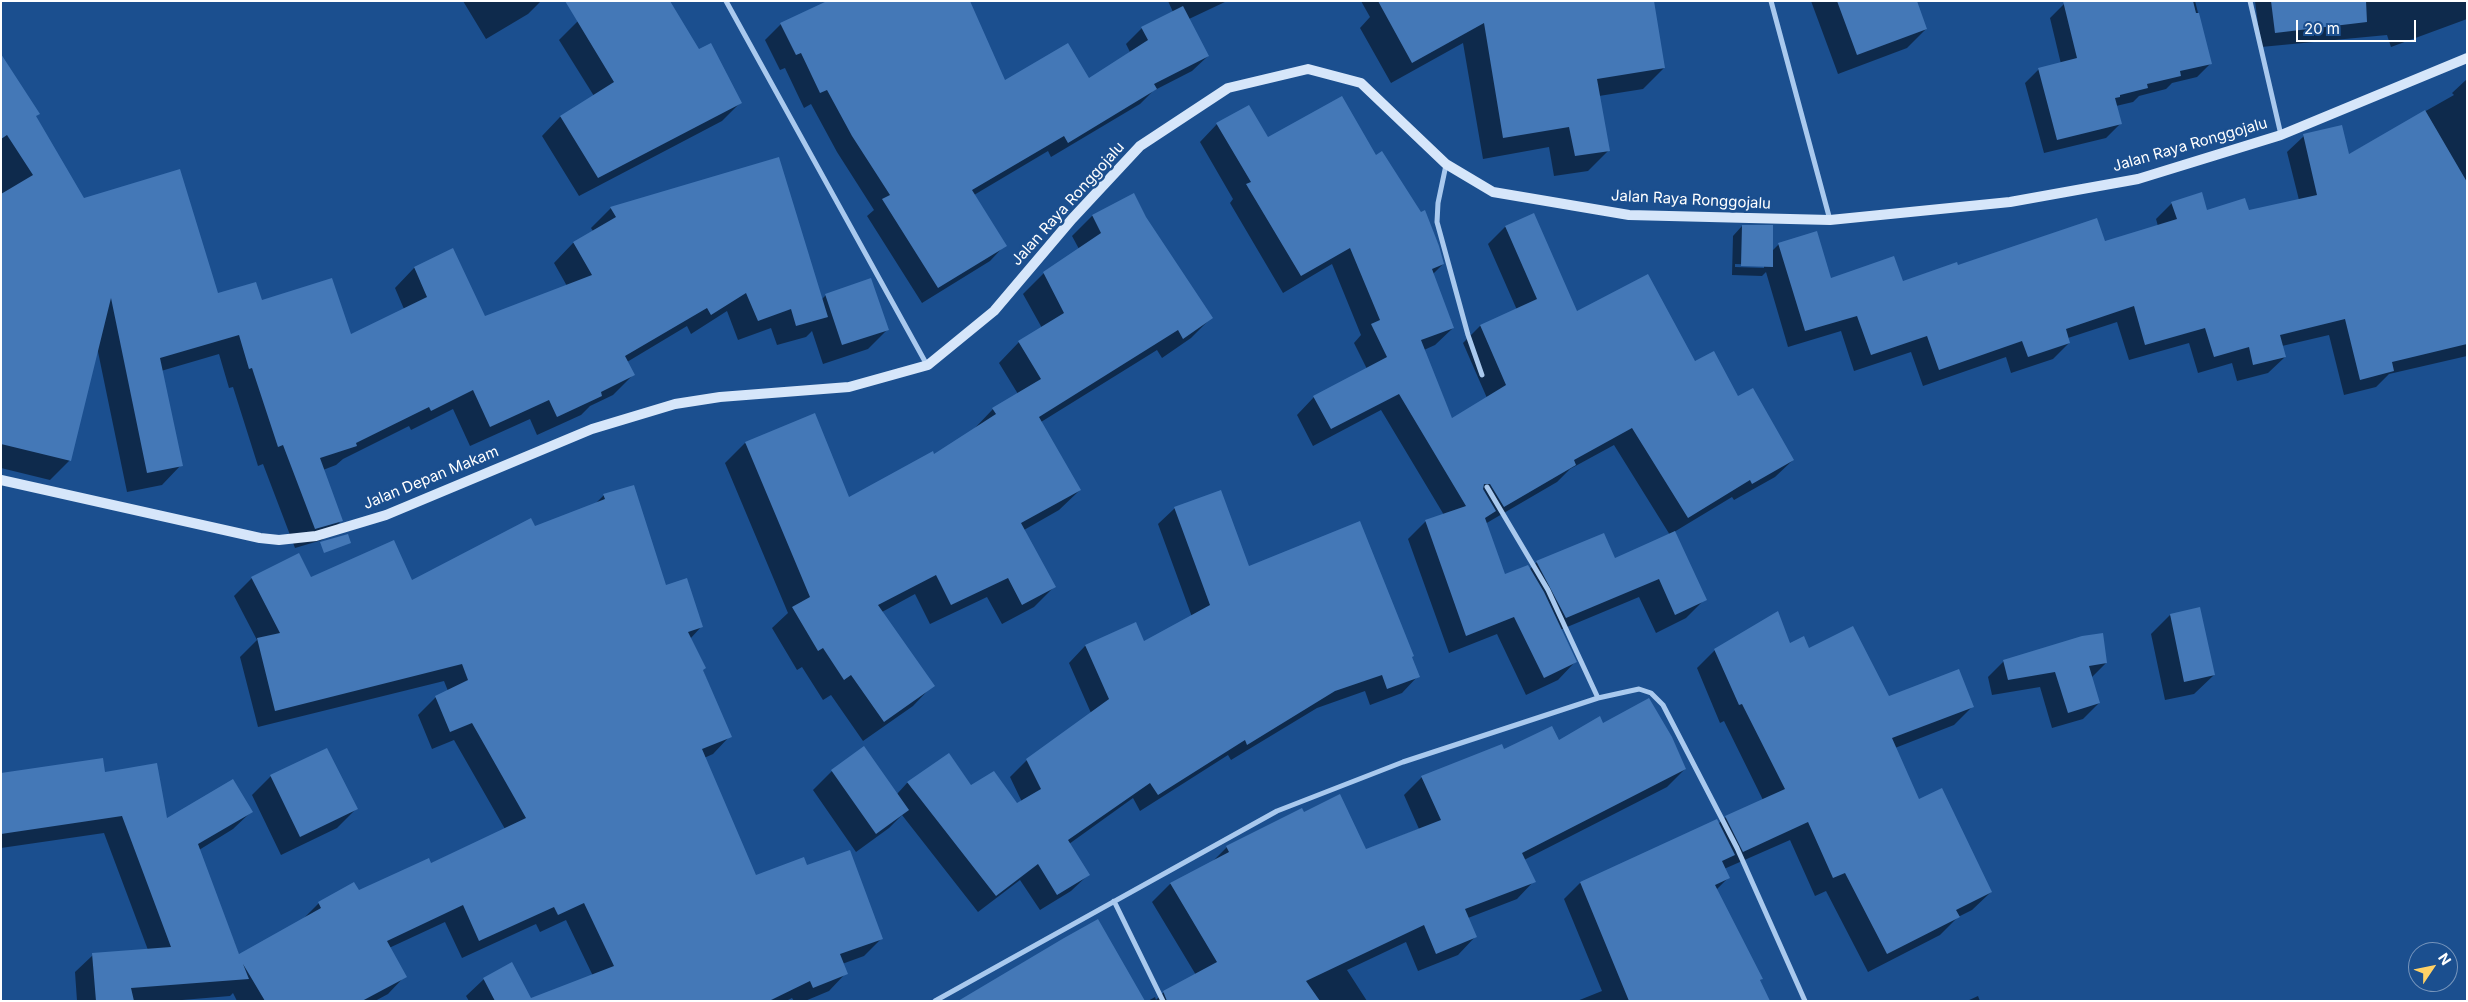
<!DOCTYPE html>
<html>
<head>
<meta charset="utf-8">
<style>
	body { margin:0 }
	#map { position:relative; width:2468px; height:1002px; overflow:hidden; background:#1b4f8f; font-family:Inter,sans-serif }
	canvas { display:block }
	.frame { position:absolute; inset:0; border:2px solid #fff; pointer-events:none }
	.north { position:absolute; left:2408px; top:942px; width:50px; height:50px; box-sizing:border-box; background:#1b4f8f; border:1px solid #7695bc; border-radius:50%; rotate:56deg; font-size:14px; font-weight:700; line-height:20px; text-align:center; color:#fff }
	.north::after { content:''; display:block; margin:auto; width:18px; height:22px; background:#ffd166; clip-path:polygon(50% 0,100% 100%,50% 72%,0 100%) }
	.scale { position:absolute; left:2296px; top:20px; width:120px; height:22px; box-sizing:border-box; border:2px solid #fff; border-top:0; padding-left:6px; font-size:15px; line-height:18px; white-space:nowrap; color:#fff; -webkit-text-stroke:4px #1b4f8f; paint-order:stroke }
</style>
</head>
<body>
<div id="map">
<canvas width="2468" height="1002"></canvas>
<div class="frame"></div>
<div class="north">N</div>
<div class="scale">20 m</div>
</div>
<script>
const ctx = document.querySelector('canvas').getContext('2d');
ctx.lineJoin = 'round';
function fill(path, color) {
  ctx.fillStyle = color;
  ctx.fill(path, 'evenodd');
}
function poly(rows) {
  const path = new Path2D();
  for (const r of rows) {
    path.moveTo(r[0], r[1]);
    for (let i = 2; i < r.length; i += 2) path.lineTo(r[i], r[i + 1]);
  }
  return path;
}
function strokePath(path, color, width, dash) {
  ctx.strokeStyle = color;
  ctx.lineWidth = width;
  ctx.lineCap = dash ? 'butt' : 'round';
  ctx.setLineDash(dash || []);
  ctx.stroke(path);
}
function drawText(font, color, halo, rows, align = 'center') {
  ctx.font = font + ' Inter,sans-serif';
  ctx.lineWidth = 5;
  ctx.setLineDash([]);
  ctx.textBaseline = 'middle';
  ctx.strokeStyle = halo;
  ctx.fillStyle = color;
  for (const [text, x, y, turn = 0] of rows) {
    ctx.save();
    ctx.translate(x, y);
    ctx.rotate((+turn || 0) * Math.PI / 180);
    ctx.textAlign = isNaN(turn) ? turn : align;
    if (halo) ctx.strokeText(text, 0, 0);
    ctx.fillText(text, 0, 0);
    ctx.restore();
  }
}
fill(poly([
	[463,1,541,1,528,14,486,39],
	[1168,1,1227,1,1189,19,1208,56,1192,71,1153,91,1140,104,1051,157,1048,151,974,195,1005,245,990,261,922,303,867,216,874,210,837,152,811,104,804,108,785,68,780,70,765,40,781,24,1004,82,1089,80,1130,52,1126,44,1142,28,1173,12],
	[1361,1,1538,1,1664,68,1643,89,1599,96,1609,150,1588,171,1554,176,1549,147,1483,159,1463,43,1391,83,1360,28,1370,17],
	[1916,1,1926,29,1907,48,1838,74,1811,1],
	[2073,1,2195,1,2211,63,2197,77,2172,83,2166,89,2139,96,2133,102,2116,106,2120,124,2106,138,2044,153,2025,83,2039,69,2061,64,2050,18,2064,4],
	[2255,1,2467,1,2467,19,2391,47,2387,35,2261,47],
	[578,21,698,51,741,102,722,121,579,196,542,136,560,117,594,96,559,40],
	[1,56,83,199,217,295,261,302,350,336,404,309,395,288,414,268,453,250,484,318,567,286,554,263,573,243,593,231,591,228,611,208,778,158,821,300,826,295,887,330,868,349,823,364,812,331,806,337,777,345,771,328,738,340,727,311,691,334,687,326,627,362,633,375,613,395,590,406,581,415,537,435,530,419,470,446,453,409,411,430,409,426,343,459,336,465,323,470,342,520,322,540,295,548,263,464,258,466,233,387,229,388,219,354,161,371,181,465,162,485,127,492,97,347,70,460,50,480,1,468],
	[2467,79,2467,356,2389,374,2376,387,2344,395,2329,335,2282,346,2285,357,2268,373,2237,381,2232,363,2198,373,2189,343,2129,360,2117,322,2068,338,2069,343,2053,359,2011,373,2006,357,1923,386,1911,352,1854,371,1841,331,1788,347,1766,272,1762,276,1732,275,1733,236,1742,226,1772,251,1779,244,1830,279,1902,282,1957,266,2104,243,2158,226,2156,219,2172,203,2207,211,2248,212,2299,200,2287,152,2304,136,2348,155,2454,95,2452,93],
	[1735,264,1764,265,1764,268,1735,267],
	[1217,124,1268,139,1375,157,1443,264,1433,274,1453,328,1435,345,1424,350,1452,419,1487,398,1463,343,1480,326,1517,310,1488,244,1505,227,1533,215,1576,313,1694,363,1737,398,1793,460,1775,477,1734,500,1732,497,1674,532,1705,599,1686,618,1656,633,1639,597,1560,630,1575,662,1558,680,1526,695,1497,634,1449,653,1408,539,1426,521,1444,515,1381,410,1313,446,1297,415,1314,397,1367,369,1354,343,1361,335,1332,264,1283,293,1230,203,1233,199,1200,142],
	[1614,445,1670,535,1614,560,1537,562,1529,570,1504,576,1485,524,1557,482,1570,469],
	[1134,195,1145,218,1211,318,1191,338,1162,358,1157,350,1041,422,1080,490,1059,510,1024,530,1054,587,1034,607,1002,624,987,597,930,624,915,594,882,612,933,685,913,706,863,741,831,695,823,700,802,667,797,670,772,628,788,613,725,463,745,443,849,499,934,455,973,430,993,409,1018,394,999,363,1019,342,1042,328,1023,294,1044,273,1079,249,1072,236,1092,216],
	[604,495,665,587,701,627,690,639,730,736,713,754,704,758,756,877,807,866,882,938,864,956,842,964,846,973,829,991,805,1001,794,1001,792,998,786,1001,469,1001,466,996,484,979,530,999,593,976,566,920,540,932,536,924,462,958,445,922,389,948,405,976,388,994,375,1001,237,1001,233,993,230,996,170,1001,77,1001,75,972,93,955,148,950,104,833,1,848,1,775,104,773,166,820,251,812,233,829,199,850,239,955,302,920,319,903,358,892,430,864,505,829,454,740,432,749,418,715,436,697,448,691,444,681,258,727,240,657,257,640,234,596,252,578,411,582,534,528,594,505],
	[1175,508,1248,568,1411,658,1418,676,1402,693,1370,705,1365,691,1317,708,1231,760,1228,755,1140,811,1133,798,1069,844,1088,875,1071,891,1040,910,1020,880,978,912,902,815,889,828,856,852,813,790,832,771,864,748,897,794,907,783,949,754,971,786,1017,805,1022,802,1010,777,1027,760,1091,713,1069,663,1085,646,1135,623,1144,643,1192,617,1158,524],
	[2170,615,2214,675,2194,694,2165,700,2151,634],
	[1789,645,1808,650,1888,698,1972,707,1954,725,1895,748,1918,801,1991,892,1972,910,1958,917,1940,935,1868,972,1826,891,1815,896,1790,840,1724,869,1728,878,1716,890,1762,979,1759,981,1768,1001,1577,1001,1602,991,1564,899,1580,883,1717,821,1718,824,1726,817,1763,800,1724,721,1720,723,1697,668,1715,650],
	[2004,661,2106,663,2091,678,2099,703,2083,719,2052,728,2040,687,1992,695,1988,677],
	[1603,725,1685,769,1667,787,1524,860,1534,881,1517,899,1468,918,1475,937,1458,955,1418,971,1406,942,1347,970,1367,1001,1148,1001,1155,997,1156,1000,1164,992,1196,975,1152,902,1170,884,1212,862,1227,847,1303,814,1365,850,1419,829,1404,795,1422,777,1503,750,1558,742],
	[271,776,356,809,337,828,281,855,252,795],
	[1978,996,1980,1001,1967,1001]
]), '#0007');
fill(poly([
	[565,1,670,1,699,49,711,43,742,103,598,178,560,116,614,82],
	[827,1,970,1,1005,80,1068,43,1089,78,1148,40,1141,27,1183,6,1209,56,1154,84,1157,89,1068,143,1064,136,972,190,1007,246,938,288,882,199,890,195,852,136,827,90,820,93,801,53,796,55,780,23],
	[1378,1,1654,1,1665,68,1597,79,1610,151,1575,156,1569,127,1503,138,1484,23,1412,63],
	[1837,1,1917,1,1927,29,1857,55],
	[2063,1,2193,1,2196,13,2199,13,2212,64,2180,71,2181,76,2147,84,2148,88,2120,95,2120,97,2115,98,2122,124,2057,140,2038,68,2077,58],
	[2271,1,2366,1,2367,22,2275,33],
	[1,54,40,114,36,116,84,198,180,169,218,293,256,282,262,300,332,278,351,334,427,297,414,267,453,248,485,316,592,275,573,242,616,217,610,207,779,157,828,317,796,326,791,309,758,321,746,293,711,315,707,308,625,356,635,375,601,392,602,396,557,417,549,400,490,427,473,390,431,411,429,407,356,443,357,446,320,458,343,521,315,529,283,445,278,447,252,368,249,369,239,335,160,358,183,466,147,473,111,298,71,461,1,444,1,194,33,175,7,135,1,139],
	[1342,96,1376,155,1382,151,1421,212,1425,210,1439,246,1444,264,1432,269,1454,328,1421,340,1452,418,1506,385,1480,325,1537,299,1505,226,1534,213,1577,311,1648,274,1695,361,1714,351,1738,396,1753,388,1794,460,1752,484,1750,480,1688,518,1632,428,1574,460,1576,465,1504,507,1490,484,1484,484,1483,489,1496,511,1485,518,1505,574,1528,565,1544,592,1577,662,1544,678,1514,617,1466,636,1425,520,1466,506,1399,394,1331,429,1313,396,1387,357,1371,324,1380,320,1350,248,1301,276,1246,184,1251,182,1216,123,1249,105,1268,137],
	[2425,110,2467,182,2467,344,2392,362,2394,371,2360,380,2345,319,2280,335,2286,357,2253,365,2249,347,2214,357,2205,328,2145,345,2134,306,2066,329,2070,343,2028,357,2022,341,1939,370,1927,336,1871,355,1857,316,1805,331,1778,243,1817,231,1831,278,1894,256,1903,281,1957,262,1958,265,2097,218,2105,241,2177,219,2171,202,2202,192,2207,210,2245,198,2249,210,2317,195,2303,134,2342,125,2349,154],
	[1134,193,1146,217,1213,318,1183,339,1178,330,1039,417,1081,490,1021,523,1056,587,1022,605,1008,578,951,605,936,575,878,605,935,686,884,722,851,675,844,680,823,648,818,651,792,607,810,597,745,442,815,413,849,497,933,451,934,454,996,414,992,408,1041,379,1018,341,1064,313,1043,272,1101,233,1092,215],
	[1742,225,1773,225,1773,267,1741,266],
	[871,278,889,330,842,345,825,294],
	[634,485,666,585,687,578,703,627,688,632,706,668,703,670,732,737,702,749,756,875,804,857,807,865,850,850,883,939,840,954,848,974,813,988,810,981,769,1001,495,1001,483,978,512,962,531,998,614,966,584,903,558,915,554,907,479,941,463,905,387,941,407,977,362,1001,265,1001,243,964,249,979,131,988,134,1001,96,1001,92,953,171,947,122,816,1,834,1,773,103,758,105,772,157,763,167,818,233,779,253,812,198,844,239,954,321,908,318,902,354,882,359,890,429,858,431,863,526,818,472,723,450,732,435,696,468,680,462,664,275,711,257,638,280,633,251,577,299,553,311,577,394,540,412,580,531,518,535,526,605,499,603,494],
	[1221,490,1249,566,1360,521,1414,656,1412,657,1420,677,1387,689,1382,675,1335,691,1247,745,1245,740,1158,795,1150,783,1068,840,1090,875,1057,895,1038,864,996,896,907,782,949,753,971,785,994,771,1017,803,1041,789,1026,759,1109,699,1085,645,1136,622,1144,641,1210,605,1174,507],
	[1675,531,1707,600,1675,615,1659,579,1566,618,1536,561,1604,533,1615,558],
	[348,534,351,543,324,553,320,542],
	[2200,607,2215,675,2184,682,2170,614],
	[1778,611,1790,643,1804,636,1809,648,1853,626,1889,696,1959,669,1974,707,1892,738,1919,799,1942,788,1992,892,1956,910,1960,917,1887,954,1845,873,1833,878,1808,822,1743,852,1725,816,1785,789,1742,704,1739,705,1714,649],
	[2103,633,2107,663,2089,666,2100,703,2068,713,2055,672,2008,680,2003,660,2082,636],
	[1649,698,1672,737,1686,769,1522,853,1536,882,1465,909,1477,937,1436,954,1424,925,1306,981,1320,1001,1167,1001,1163,991,1217,962,1170,883,1229,852,1226,846,1302,808,1304,812,1340,794,1366,849,1441,820,1421,776,1502,744,1504,749,1552,726,1559,740,1600,716,1603,723],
	[864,746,909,810,876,834,831,770],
	[327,748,358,809,300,837,270,775],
	[1717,819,1735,855,1722,861,1730,878,1715,885,1763,979,1760,980,1770,1001,1629,1001,1580,882],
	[1098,919,1145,1001,958,1001,1064,938]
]), '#4478b7');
strokePath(poly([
	[726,1,927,365],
	[1771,1,1830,220],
	[2250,1,2281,135],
	[1446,165,1438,203,1437,222,1468,335,1482,375],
	[1487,487,1548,590,1598,698],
	[1114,901,1163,1001],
	[935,1001,1277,811,1403,762,1598,698,1639,689,1651,693,1663,705,1737,848,1805,1001]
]), '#a9c9ee', 5);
strokePath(poly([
	[1,480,260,538,279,540,316,536,386,515,592,429,675,404,720,397,849,387,928,365,994,311,1072,219,1140,146,1228,88,1308,69,1361,83,1446,164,1493,192,1629,215,1830,220,2010,202,2138,179,2281,135,2467,58]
]), '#d6e6fa', 10);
drawText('15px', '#fff', '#1b4f8f', [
	["Jalan Raya Ronggojalu",2190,145,-16],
	["Jalan Raya Ronggojalu",1691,200,3],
	["Jalan Raya Ronggojalu",1068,204,-48],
	["Jalan Depan Makam",431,478,-22]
]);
</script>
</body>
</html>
